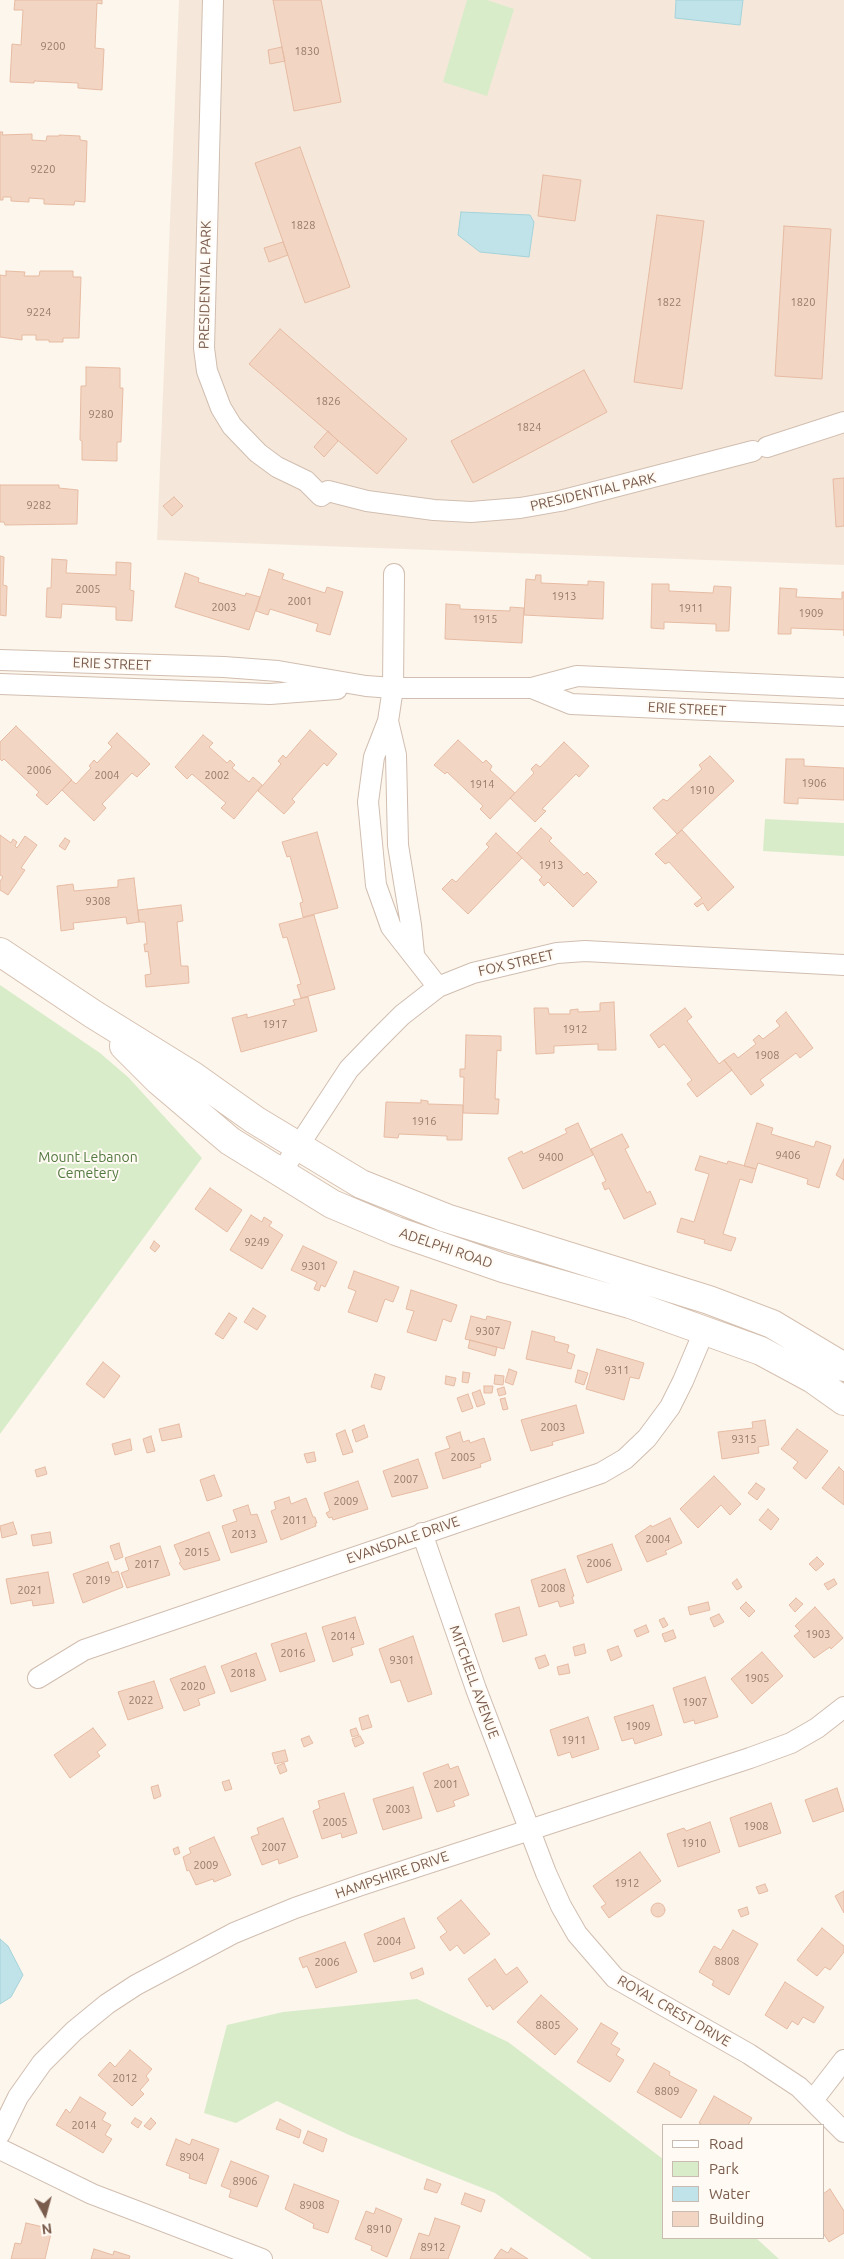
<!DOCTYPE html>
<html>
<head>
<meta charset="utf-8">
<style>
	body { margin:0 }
	#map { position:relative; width:844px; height:2259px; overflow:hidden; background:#fdf6ec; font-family:Ubuntu,sans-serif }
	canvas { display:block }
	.legend { position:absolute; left:662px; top:2124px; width:162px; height:115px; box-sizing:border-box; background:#fffaf3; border:1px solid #cabbb1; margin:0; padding:6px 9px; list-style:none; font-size:15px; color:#7a5c4d }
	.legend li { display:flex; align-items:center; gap:10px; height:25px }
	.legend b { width:25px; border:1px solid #cabbb1 }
	.north { position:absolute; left:20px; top:2189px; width:50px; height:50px; -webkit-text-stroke:4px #fffaf3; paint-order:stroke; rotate:173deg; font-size:14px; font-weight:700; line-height:20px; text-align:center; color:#7a5c4d }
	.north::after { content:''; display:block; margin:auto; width:18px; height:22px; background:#7a5c4d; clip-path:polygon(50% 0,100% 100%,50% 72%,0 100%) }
</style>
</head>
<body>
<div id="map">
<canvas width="844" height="2259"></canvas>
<ul class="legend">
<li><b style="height:6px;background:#fff"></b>Road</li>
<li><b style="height:14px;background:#d8ecc9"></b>Park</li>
<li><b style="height:14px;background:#bfe3e8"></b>Water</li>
<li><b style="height:14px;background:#f3d5c3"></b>Building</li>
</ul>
<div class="north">N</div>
</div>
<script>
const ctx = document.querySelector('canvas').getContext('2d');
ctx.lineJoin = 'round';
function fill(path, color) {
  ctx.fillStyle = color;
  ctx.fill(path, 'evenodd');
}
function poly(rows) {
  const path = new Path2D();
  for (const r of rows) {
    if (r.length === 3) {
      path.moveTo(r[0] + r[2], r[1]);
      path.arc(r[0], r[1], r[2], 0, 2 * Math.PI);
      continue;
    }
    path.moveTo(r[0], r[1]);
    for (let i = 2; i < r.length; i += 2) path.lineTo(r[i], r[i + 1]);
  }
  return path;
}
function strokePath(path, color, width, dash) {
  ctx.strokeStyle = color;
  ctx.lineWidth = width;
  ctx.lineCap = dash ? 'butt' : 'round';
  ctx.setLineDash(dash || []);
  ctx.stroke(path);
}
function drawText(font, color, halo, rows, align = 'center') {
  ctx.font = font + ' Ubuntu,sans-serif';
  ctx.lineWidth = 4;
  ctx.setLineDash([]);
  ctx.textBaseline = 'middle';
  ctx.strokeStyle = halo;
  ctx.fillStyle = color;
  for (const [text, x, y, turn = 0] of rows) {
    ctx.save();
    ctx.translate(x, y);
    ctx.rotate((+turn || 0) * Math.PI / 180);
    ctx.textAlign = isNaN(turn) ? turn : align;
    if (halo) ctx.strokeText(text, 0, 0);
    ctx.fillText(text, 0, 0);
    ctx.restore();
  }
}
fill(poly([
	[179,0,844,0,844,565,157,540]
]), '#f5e8da');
fill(poly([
	[467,0,487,0,514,9,487,96,443,82],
	[765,819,844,823,844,856,763,851],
	[0,985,100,1053,128,1077,202,1158,0,1434],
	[417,1999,508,2042,663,2159,663,2238,756,2238,779,2259,592,2259,495,2193,349,2135,277,2101,236,2123,204,2113,227,2025,283,2012]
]), '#d8ecc9');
const water = poly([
	[676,0,743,0,740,25,675,18,676,0],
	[461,212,530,215,534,222,529,257,480,252,458,235,461,212],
	[0,1939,8,1946,23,1975,11,1997,0,2004,0,1939]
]);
fill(water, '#bfe3e8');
strokePath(water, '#a5d3da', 1);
const building = poly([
	[15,0,102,0,102,4,97,3,95,48,104,49,102,90,78,88,78,83,34,81,34,83,10,82,12,44,21,45,23,10,14,10,15,0],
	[273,0,321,0,341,102,294,111,273,0],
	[282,47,285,61,270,64,268,50,282,47],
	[0,132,3,132,2,135,32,134,32,140,46,141,47,136,59,136,59,135,80,136,80,140,87,141,85,202,75,201,74,205,44,204,44,199,29,198,29,202,11,201,11,197,3,197,3,200,0,200,0,132],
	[300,147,350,287,305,303,255,163,300,147],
	[543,175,581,180,575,221,538,216,543,175],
	[657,215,704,221,682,389,634,382,657,215],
	[784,226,831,229,822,379,775,376,784,226],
	[283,242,288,255,269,262,264,248,283,242],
	[6,271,25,272,24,276,39,276,40,271,73,271,73,277,81,277,79,338,63,338,63,342,49,342,49,340,36,340,36,335,22,335,22,340,0,337,0,275,6,276,6,271],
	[280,329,407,439,377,474,249,364,280,329],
	[86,367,120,368,120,388,123,388,121,442,117,442,117,461,82,460,82,441,80,440,81,386,86,386,86,367],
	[584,370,607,412,473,483,451,441,584,370],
	[328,431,338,441,324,457,314,447,328,431],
	[844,478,844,526,836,527,833,479,844,478],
	[0,485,59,485,59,488,78,490,77,524,5,525,4,522,0,522,0,485],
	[174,497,183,506,172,516,163,506,174,497],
	[0,556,4,557,3,585,7,586,6,616,0,615,0,556],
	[52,559,67,560,66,573,116,575,116,562,131,563,130,590,134,591,132,621,116,620,116,607,62,604,61,618,46,617,47,588,51,588,52,559],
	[269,569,284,574,282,579,325,593,327,587,343,592,330,635,316,631,318,624,270,609,268,615,256,611,269,569],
	[185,573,199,578,198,582,245,596,246,593,260,597,249,630,175,607,185,573],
	[536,575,541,575,541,583,588,585,588,581,604,582,603,619,524,615,526,579,535,580,536,575],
	[652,584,669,584,669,591,713,593,714,586,731,587,729,631,716,631,716,624,664,622,664,629,651,628,652,584],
	[780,588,797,589,796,597,842,599,842,592,844,592,844,636,844,630,791,628,791,634,778,634,780,588],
	[446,604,460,605,460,609,510,611,510,607,524,608,522,643,445,639,446,604],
	[16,726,72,780,47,805,36,795,39,792,4,759,2,761,0,759,0,742,16,726],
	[310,730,337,754,327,766,324,763,292,799,295,802,284,814,258,791,281,764,278,761,283,755,286,758,310,730],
	[117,733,150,764,137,777,132,773,102,804,106,808,94,821,62,790,71,780,76,784,91,768,89,766,94,760,97,763,112,747,108,743,117,733],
	[203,735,213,743,209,747,227,763,230,760,235,765,232,768,249,782,253,777,262,785,234,819,221,808,226,803,192,774,187,779,175,767,203,735],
	[458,740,483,763,486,760,492,766,490,770,515,793,490,819,480,809,483,806,447,772,445,774,434,765,458,740],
	[564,742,589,766,579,777,576,774,542,809,546,811,535,822,510,798,534,773,531,769,536,764,540,767,564,742],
	[710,756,734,781,677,834,653,808,663,799,667,801,702,769,699,765,710,756],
	[786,759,804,759,804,766,844,768,844,800,798,798,798,804,784,803,786,759],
	[541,828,552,838,549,841,584,875,587,872,597,882,573,907,548,882,544,886,539,880,542,877,517,853,541,828],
	[682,830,734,887,708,911,703,903,697,907,694,904,702,898,669,862,665,864,655,854,682,830],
	[317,832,338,908,303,917,300,903,303,902,290,856,287,857,282,842,317,832],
	[496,833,522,858,468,914,442,889,452,879,456,882,489,847,486,844,496,833],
	[0,835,11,843,13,839,17,842,15,846,17,848,25,836,37,845,21,868,25,870,8,895,0,890,0,881,3,877,0,875,0,835],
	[65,838,70,841,65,850,59,846,65,838],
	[134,878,139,922,127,924,126,917,73,923,74,929,61,931,57,886,73,884,74,891,118,887,118,880,134,878],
	[181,905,183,921,177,922,181,966,188,966,189,983,146,987,145,975,151,974,148,951,145,952,144,944,147,944,145,922,139,922,138,910,181,905],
	[314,915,335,989,301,998,297,985,301,984,287,937,283,938,279,924,314,915],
	[308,997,317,1031,241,1052,232,1018,247,1014,247,1018,295,1005,293,1000,308,997],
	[614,1002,616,1050,598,1050,598,1044,554,1046,554,1053,536,1054,534,1008,548,1008,549,1014,570,1014,570,1010,578,1009,578,1012,600,1011,600,1003,614,1002],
	[685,1008,692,1017,687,1021,719,1064,724,1060,732,1070,697,1097,687,1084,692,1080,664,1044,659,1048,650,1035,685,1008],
	[786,1012,813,1048,800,1058,796,1053,760,1080,764,1085,751,1095,724,1060,734,1053,738,1058,756,1044,753,1040,759,1035,763,1039,780,1026,776,1021,786,1012],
	[466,1035,501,1036,501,1051,497,1050,495,1099,499,1099,498,1114,463,1113,464,1077,460,1077,460,1069,465,1069,466,1035],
	[421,1100,428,1101,428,1104,463,1105,462,1140,447,1140,447,1136,399,1134,398,1138,384,1137,386,1102,421,1103,421,1100],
	[578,1123,593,1155,523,1189,508,1158,522,1151,523,1154,567,1133,565,1129,578,1123],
	[757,1123,773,1128,771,1134,814,1147,816,1141,831,1146,819,1188,807,1184,808,1179,758,1163,756,1169,744,1166,757,1123],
	[622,1134,629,1147,625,1149,647,1193,650,1191,656,1204,624,1219,609,1188,605,1190,602,1183,606,1181,591,1149,622,1134],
	[700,1156,727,1164,728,1161,756,1169,752,1183,740,1179,723,1234,736,1238,731,1251,704,1243,705,1240,677,1232,681,1218,694,1222,709,1174,695,1170,700,1156],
	[844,1159,844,1180,836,1175,844,1159],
	[210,1188,242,1210,227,1232,195,1209,210,1188],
	[251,1215,262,1222,264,1217,272,1222,269,1226,283,1235,262,1269,230,1250,251,1215],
	[154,1241,160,1246,155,1252,150,1248,154,1241],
	[303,1246,337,1262,325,1287,321,1285,319,1291,314,1289,317,1282,291,1270,303,1246],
	[354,1271,399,1287,393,1302,385,1299,377,1322,348,1312,356,1291,348,1288,354,1271],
	[411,1290,457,1305,451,1322,443,1319,436,1341,407,1332,414,1311,406,1309,411,1290],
	[253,1308,266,1316,257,1330,244,1322,253,1308],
	[229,1313,237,1318,223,1339,215,1334,229,1313],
	[471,1316,486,1320,487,1316,511,1322,504,1349,465,1339,471,1316],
	[532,1331,555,1337,554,1341,569,1345,567,1352,575,1355,571,1369,526,1359,532,1331],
	[470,1340,497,1347,495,1356,468,1348,470,1340],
	[597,1349,644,1363,639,1379,630,1377,624,1400,586,1389,597,1349],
	[103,1362,120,1376,104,1398,86,1384,103,1362],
	[509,1369,517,1372,513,1385,505,1382,509,1369],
	[578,1370,588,1373,584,1385,575,1382,578,1370],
	[463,1372,470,1373,468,1383,462,1382,463,1372],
	[375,1374,385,1377,381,1390,371,1387,375,1374],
	[495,1375,504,1376,503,1385,494,1384,495,1375],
	[446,1376,456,1378,454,1386,445,1384,446,1376],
	[484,1386,493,1386,492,1393,484,1393,484,1386],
	[504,1387,506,1394,499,1396,497,1389,504,1387],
	[480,1390,485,1404,477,1407,472,1393,480,1390],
	[468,1394,473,1408,462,1412,457,1398,468,1394],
	[505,1398,508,1409,503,1410,500,1399,505,1398],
	[576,1405,584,1433,552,1442,553,1445,531,1451,521,1420,576,1405],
	[765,1420,769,1445,758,1447,759,1453,722,1459,718,1432,753,1428,752,1422,765,1420],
	[179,1424,182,1437,162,1441,159,1429,179,1424],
	[364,1425,368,1437,356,1442,352,1430,364,1425],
	[797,1429,828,1451,806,1479,793,1468,798,1462,781,1449,797,1429],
	[345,1430,353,1452,343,1455,336,1434,345,1430],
	[460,1432,463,1442,469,1440,470,1443,484,1438,491,1460,480,1464,481,1467,443,1479,435,1453,450,1448,446,1437,460,1432],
	[151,1436,155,1451,147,1453,143,1439,151,1436],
	[130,1439,132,1450,115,1455,112,1444,130,1439],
	[314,1452,316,1461,307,1463,304,1454,314,1452],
	[418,1459,428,1488,392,1497,383,1471,418,1459],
	[45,1467,47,1474,37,1477,35,1470,45,1467],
	[839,1467,844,1472,844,1505,822,1488,839,1467],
	[214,1475,222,1496,207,1501,200,1480,214,1475],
	[714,1476,741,1504,730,1515,721,1505,698,1528,680,1509,714,1476],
	[358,1481,368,1509,333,1520,332,1517,329,1518,326,1513,330,1511,324,1493,358,1481],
	[756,1483,765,1489,757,1500,748,1493,756,1483],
	[289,1497,291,1504,306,1498,313,1517,315,1517,317,1523,315,1523,316,1526,281,1540,271,1511,276,1509,274,1502,289,1497],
	[248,1505,251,1515,257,1514,267,1542,231,1553,222,1526,237,1521,233,1510,248,1505],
	[768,1509,779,1519,771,1530,759,1520,768,1509],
	[670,1518,682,1543,665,1551,667,1554,647,1562,635,1536,651,1525,652,1527,670,1518],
	[13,1522,17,1534,2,1538,0,1526,13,1522],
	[50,1532,52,1543,33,1546,31,1535,50,1532],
	[209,1532,220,1560,184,1570,179,1563,181,1562,174,1545,209,1532],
	[119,1543,123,1557,115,1560,110,1546,119,1543],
	[612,1544,622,1570,587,1583,577,1556,612,1544],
	[160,1546,170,1575,127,1588,121,1573,129,1570,125,1558,160,1546],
	[817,1557,824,1564,816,1571,809,1564,817,1557],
	[108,1562,112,1573,118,1571,123,1587,83,1603,73,1574,108,1562],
	[565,1569,574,1596,572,1597,574,1603,560,1607,558,1601,539,1607,531,1580,565,1569],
	[48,1572,54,1603,33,1606,32,1600,11,1604,6,1579,48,1572],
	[737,1579,742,1587,737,1590,732,1583,737,1579],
	[834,1579,837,1584,828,1590,824,1584,834,1579],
	[796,1598,803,1604,795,1612,789,1605,796,1598],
	[708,1602,710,1610,690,1615,688,1607,708,1602],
	[746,1602,755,1611,749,1617,740,1608,746,1602],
	[519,1607,527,1635,503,1642,495,1614,519,1607],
	[815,1607,843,1638,831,1649,830,1647,814,1658,794,1636,800,1631,795,1626,815,1607],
	[719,1614,724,1622,714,1627,710,1618,719,1614],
	[355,1617,364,1644,351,1648,353,1655,333,1662,322,1627,355,1617],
	[664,1618,668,1625,663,1628,659,1620,664,1618],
	[646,1625,649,1632,637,1637,634,1630,646,1625],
	[673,1630,676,1638,665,1642,662,1634,673,1630],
	[306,1633,315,1661,280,1672,271,1644,306,1633],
	[413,1636,432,1694,408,1702,400,1680,391,1683,379,1649,413,1636],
	[584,1644,586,1653,575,1656,573,1647,584,1644],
	[618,1646,622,1656,611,1661,607,1650,618,1646],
	[762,1652,783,1676,752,1704,731,1679,762,1652],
	[256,1653,266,1680,231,1692,221,1666,256,1653],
	[545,1655,549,1665,539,1669,535,1658,545,1655],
	[568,1664,570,1673,559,1675,557,1667,568,1664],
	[205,1666,215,1693,198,1699,200,1705,184,1711,170,1679,205,1666],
	[705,1677,718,1717,695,1724,694,1720,684,1723,673,1688,705,1677],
	[154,1681,163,1708,128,1720,118,1692,154,1681],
	[653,1705,662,1735,635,1744,633,1738,622,1741,614,1717,653,1705],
	[368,1715,372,1727,362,1730,359,1718,368,1715],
	[588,1717,599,1749,572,1758,570,1752,558,1756,550,1730,588,1717],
	[93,1728,106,1745,97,1752,100,1756,70,1778,54,1755,93,1728],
	[356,1728,359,1735,352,1737,350,1730,356,1728],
	[309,1736,313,1743,304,1747,301,1739,309,1736],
	[360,1736,364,1743,355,1747,352,1739,360,1736],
	[285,1750,288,1761,275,1764,272,1753,285,1750],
	[284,1763,287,1771,280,1774,277,1766,284,1763],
	[448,1764,450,1769,458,1766,469,1795,453,1801,455,1806,437,1812,423,1773,448,1764],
	[229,1780,232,1789,225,1791,222,1782,229,1780],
	[158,1785,161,1796,154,1799,151,1787,158,1785],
	[413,1787,422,1818,383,1830,373,1799,413,1787],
	[837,1788,844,1811,813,1822,805,1800,837,1788],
	[344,1793,357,1833,342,1838,341,1833,322,1839,313,1811,320,1808,318,1801,344,1793],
	[771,1803,781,1833,739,1847,730,1818,771,1803],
	[283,1818,298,1857,279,1864,278,1859,262,1865,251,1837,259,1834,257,1828,283,1818],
	[710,1822,720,1852,678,1867,667,1834,684,1828,686,1831,710,1822],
	[214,1837,231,1875,214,1882,213,1879,196,1885,189,1870,187,1871,183,1857,191,1853,189,1848,214,1837],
	[178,1847,180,1853,175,1855,173,1849,178,1847],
	[640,1852,661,1881,609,1918,601,1907,606,1904,593,1886,640,1852],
	[765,1884,768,1891,759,1894,756,1887,765,1884],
	[844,1891,844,1913,835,1896,844,1891],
	[461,1900,490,1934,464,1954,457,1945,450,1951,440,1937,447,1932,437,1918,461,1900],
	[658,1910,7],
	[747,1907,749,1914,741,1917,738,1910,747,1907],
	[404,1918,415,1948,374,1962,364,1934,404,1918],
	[822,1928,844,1946,844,1952,830,1970,825,1967,817,1976,797,1960,822,1928],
	[733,1930,758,1944,729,1995,712,1985,714,1981,699,1972,714,1946,721,1950,733,1930],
	[345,1942,357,1972,316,1988,307,1966,303,1968,299,1958,345,1942],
	[495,1959,506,1975,517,1967,528,1982,493,2010,490,2005,487,2007,468,1979,495,1959],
	[422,1968,424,1974,412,1979,410,1973,422,1968],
	[785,1982,824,2007,814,2023,803,2017,798,2025,792,2021,787,2029,765,2015,785,1982],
	[541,1995,578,2029,555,2055,517,2022,541,1995],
	[601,2023,618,2033,611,2044,620,2049,616,2055,624,2060,610,2082,577,2062,601,2023],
	[130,2050,152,2069,146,2076,149,2080,140,2090,144,2094,132,2106,98,2075,110,2062,115,2067,130,2050],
	[654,2063,670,2072,669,2075,697,2090,681,2118,637,2092,654,2063],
	[714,2096,752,2118,748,2125,703,2125,699,2123,714,2096],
	[80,2097,106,2113,102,2120,111,2125,105,2135,112,2139,103,2153,56,2125,66,2109,70,2113,80,2097],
	[135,2118,142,2122,138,2128,131,2123,135,2118],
	[151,2118,156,2123,150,2130,144,2126,151,2118],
	[280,2119,301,2130,299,2138,276,2129,280,2119],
	[308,2131,327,2139,323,2152,303,2143,308,2131],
	[176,2139,190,2145,192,2139,219,2149,206,2184,189,2178,190,2174,166,2165,176,2139],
	[231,2161,269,2176,257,2207,229,2197,231,2190,221,2186,231,2161],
	[427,2179,441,2184,437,2193,424,2189,427,2179],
	[294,2184,339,2201,328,2233,313,2228,314,2224,285,2209,294,2184],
	[830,2189,844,2211,844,2233,829,2242,823,2233,823,2194,830,2189],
	[465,2193,485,2200,481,2212,461,2204,465,2193],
	[376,2208,402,2219,387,2257,371,2250,372,2246,355,2239,366,2211,374,2214,376,2208],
	[435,2218,460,2226,448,2259,410,2259,419,2233,429,2236,435,2218],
	[26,2223,52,2229,45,2259,11,2259,15,2243,21,2244,26,2223],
	[511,2248,528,2259,494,2259,501,2249,508,2253,511,2248],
	[94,2249,113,2255,114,2251,130,2256,129,2259,91,2259,94,2249]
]);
fill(building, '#f3d5c3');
strokePath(building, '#e6bba3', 1);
const minor = poly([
	[213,0,204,348,207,371,221,408,232,426,258,453,277,467,306,481,321,496,328,491,367,501,434,510,471,512,520,508,560,501,753,451],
	[767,447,844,422],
	[394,574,393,688,388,721,374,757,368,802,376,885,391,927,438,987],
	[0,660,224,667,278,671,366,686,393,688,532,688,577,676,844,688],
	[0,684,270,694,337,689],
	[532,688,571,704,844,716],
	[388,721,396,755,398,845,411,925,414,954],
	[280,1174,349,1069,377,1040,402,1015,438,987,473,973,557,953,585,951,844,965],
	[422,1533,476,1689,546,1873,561,1906,577,1934,615,1978,749,2054,799,2087,844,2132],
	[38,1678,84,1650,601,1473,625,1459,647,1438,670,1407,683,1381,705,1329],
	[813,2100,844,2060],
	[0,2134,18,2097,42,2063,74,2031,107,2004,136,1985,234,1933,295,1908,361,1885,750,1758,791,1743,817,1728,844,1707],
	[0,2149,92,2194,262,2259]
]);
const secondary = poly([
	[0,952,93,1014,193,1076,255,1120,361,1184,446,1218,709,1300,772,1324,844,1367],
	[124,1046,158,1080,230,1141,332,1204,396,1231,503,1268,630,1304,761,1351,813,1379,844,1401]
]);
strokePath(minor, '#d1beb0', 22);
strokePath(secondary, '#d6c0b0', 30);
strokePath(minor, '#fff', 20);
strokePath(secondary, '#fff', 28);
drawText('11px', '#987a6a', null, [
	["9200",53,46],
	["1830",307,51],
	["9220",43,169],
	["1828",303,225],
	["1822",669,302],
	["1820",803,302],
	["9224",39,312],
	["1826",328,401],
	["9280",101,414],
	["1824",529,427],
	["9282",39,505],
	["2005",88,589],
	["1913",564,596],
	["2001",300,601],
	["2003",224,607],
	["1911",691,608],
	["1909",811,613],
	["1915",485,619],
	["2006",39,770],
	["2004",107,775],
	["2002",217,775],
	["1906",814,783],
	["1914",482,784],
	["1910",702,790],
	["1913",551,865],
	["9308",98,901],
	["1917",275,1024],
	["1912",575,1029],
	["1908",767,1055],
	["1916",424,1121],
	["9406",788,1155],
	["9400",551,1157],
	["9249",257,1242],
	["9301",314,1266],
	["9307",488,1331],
	["9311",617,1370],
	["2003",553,1427],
	["9315",744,1439],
	["2005",463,1457],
	["2007",406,1479],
	["2009",346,1501],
	["2011",295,1520],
	["2013",244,1534],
	["2004",658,1539],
	["2015",197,1552],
	["2006",599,1563],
	["2017",147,1564],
	["2019",98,1580],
	["2008",553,1588],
	["2021",30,1590],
	["1903",818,1634],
	["2014",343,1636],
	["2016",293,1653],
	["9301",402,1660],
	["2018",243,1673],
	["1905",757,1678],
	["2020",193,1686],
	["2022",141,1700],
	["1907",695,1702],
	["1909",638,1726],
	["1911",574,1740],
	["2001",446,1784],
	["2003",398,1809],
	["2005",335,1822],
	["1908",756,1826],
	["1910",694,1843],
	["2007",274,1847],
	["2009",206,1865],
	["1912",627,1883],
	["2004",389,1941],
	["8808",727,1961],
	["2006",327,1962],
	["8805",548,2025],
	["2012",125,2078],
	["8809",667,2091],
	["2014",84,2125],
	["8904",192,2157],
	["8906",245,2181],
	["8908",312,2205],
	["8910",379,2229],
	["8912",433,2247]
]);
drawText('14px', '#7a5c4d', '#fffaf3', [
	["PRESIDENTIAL PARK",205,285,-89],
	["PRESIDENTIAL PARK",593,492,-13],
	["ERIE STREET",112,664,2],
	["ERIE STREET",687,709,3],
	["FOX STREET",516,963,-13],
	["ADELPHI ROAD",446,1248,19],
	["EVANSDALE DRIVE",403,1540,-19],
	["MITCHELL AVENUE",474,1682,70],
	["HAMPSHIRE DRIVE",392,1875,-19],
	["ROYAL CREST DRIVE",674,2011,30]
]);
drawText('14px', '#537a41', '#fffaf3', [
	["Mount Lebanon",88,1157],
	["Cemetery",88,1173]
]);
</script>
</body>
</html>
